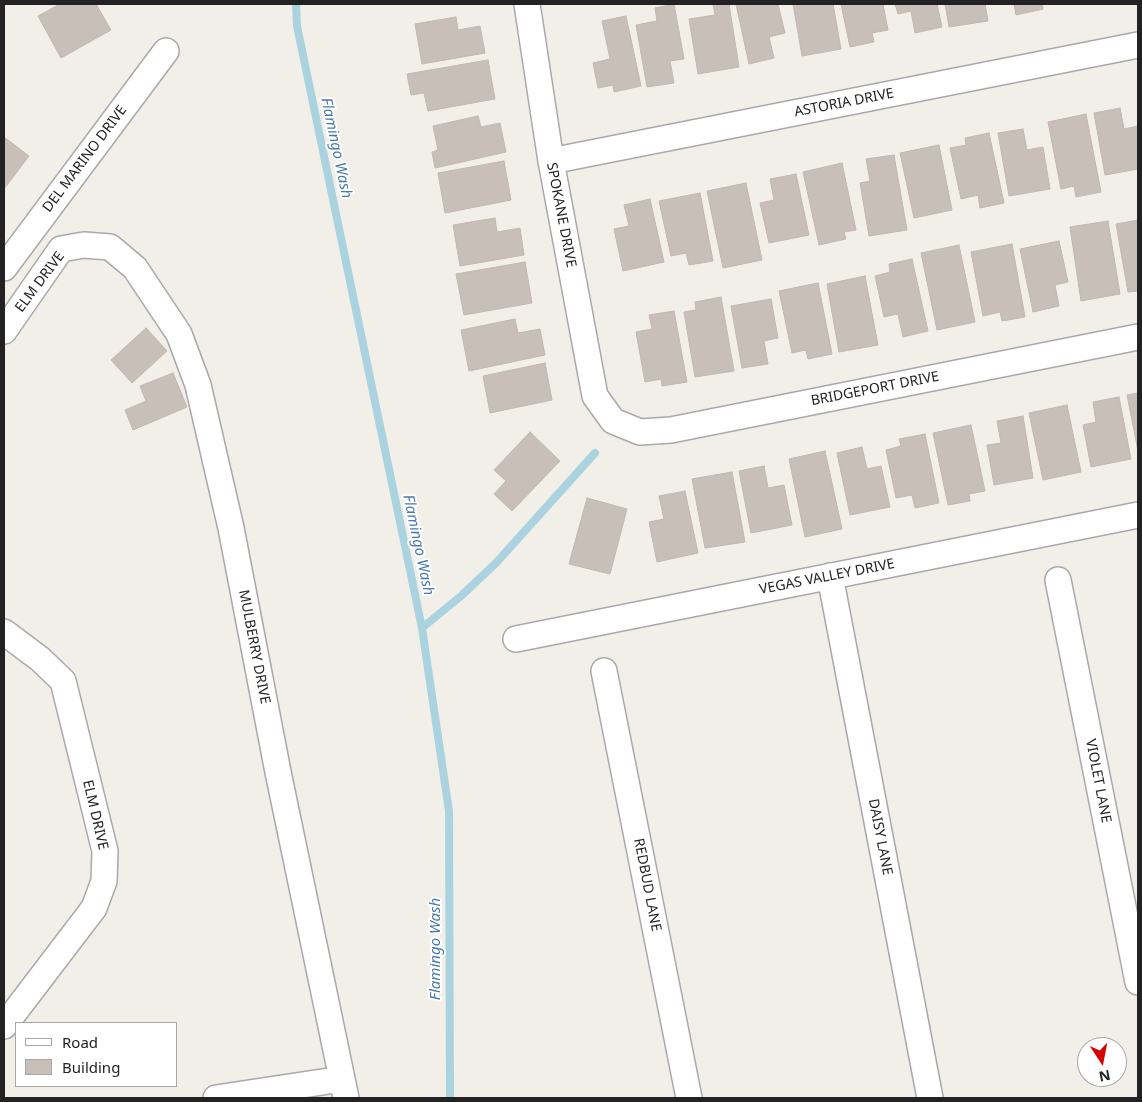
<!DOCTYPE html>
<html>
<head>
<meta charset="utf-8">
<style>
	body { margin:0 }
	#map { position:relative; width:1142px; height:1102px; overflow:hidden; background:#f2efe9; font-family:"Noto Sans",sans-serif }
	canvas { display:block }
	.frame { position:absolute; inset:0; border:5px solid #222; pointer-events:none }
	.legend { position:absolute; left:15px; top:1022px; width:162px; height:65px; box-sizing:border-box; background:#fff; border:1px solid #a7a7a7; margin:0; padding:6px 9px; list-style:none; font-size:15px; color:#222 }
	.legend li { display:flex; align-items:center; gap:10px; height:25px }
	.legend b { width:25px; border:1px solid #a7a7a7 }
	.north { position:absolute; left:1077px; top:1037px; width:50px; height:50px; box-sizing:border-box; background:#fff; border:1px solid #a7a7a7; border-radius:50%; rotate:169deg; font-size:14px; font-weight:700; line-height:20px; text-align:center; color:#222 }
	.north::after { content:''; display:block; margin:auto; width:18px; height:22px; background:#d40000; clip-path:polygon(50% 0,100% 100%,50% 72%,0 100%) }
</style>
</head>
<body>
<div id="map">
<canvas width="1142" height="1102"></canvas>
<div class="frame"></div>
<ul class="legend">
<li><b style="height:6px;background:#fff"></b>Road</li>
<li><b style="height:14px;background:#c7bfb8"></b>Building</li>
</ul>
<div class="north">N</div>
</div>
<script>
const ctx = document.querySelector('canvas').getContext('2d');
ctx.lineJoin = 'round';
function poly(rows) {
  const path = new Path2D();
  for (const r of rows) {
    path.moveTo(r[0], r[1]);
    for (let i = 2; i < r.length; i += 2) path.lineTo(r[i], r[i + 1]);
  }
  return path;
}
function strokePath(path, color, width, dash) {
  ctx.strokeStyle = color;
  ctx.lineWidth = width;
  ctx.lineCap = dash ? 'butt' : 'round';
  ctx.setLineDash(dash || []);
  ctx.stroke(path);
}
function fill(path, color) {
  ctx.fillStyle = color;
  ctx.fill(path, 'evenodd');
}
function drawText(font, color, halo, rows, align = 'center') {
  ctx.font = font + ' "Noto Sans",sans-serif';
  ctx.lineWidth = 4;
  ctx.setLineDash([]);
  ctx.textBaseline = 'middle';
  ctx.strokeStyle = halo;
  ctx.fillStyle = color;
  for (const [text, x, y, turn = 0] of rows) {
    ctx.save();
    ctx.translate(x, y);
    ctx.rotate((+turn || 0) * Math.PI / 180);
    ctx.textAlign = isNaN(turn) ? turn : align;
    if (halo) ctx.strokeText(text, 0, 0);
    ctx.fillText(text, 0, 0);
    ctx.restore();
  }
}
strokePath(poly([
	[296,4,297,26,422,628,449,811,450,1098],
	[422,628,461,596,496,563,595,453]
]), '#aad3df', 8);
const building = poly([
	[60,4,96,4,111,30,61,58,38,16,60,4],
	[674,4,684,59,670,61,674,83,647,87,636,25,657,21,655,8,674,4],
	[713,4,729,4,739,67,698,74,689,19,715,15,713,4],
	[736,4,778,4,785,33,769,37,774,58,749,64,736,4],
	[793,4,833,4,841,49,802,56,793,4],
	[841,4,883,4,888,30,872,33,874,42,850,47,841,4],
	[895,4,937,4,942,27,915,33,911,11,898,14,895,4],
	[945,4,985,4,988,21,949,27,945,4],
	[1014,4,1042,4,1043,9,1016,15,1014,4],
	[626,16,641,86,614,92,613,85,598,88,593,63,610,59,602,21,626,16],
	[456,17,458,30,480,26,485,53,422,64,415,24,456,17],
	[488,60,495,99,428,111,424,93,411,95,407,74,488,60],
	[1120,108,1124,129,1138,126,1138,169,1105,175,1094,113,1120,108],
	[1086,114,1101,192,1076,197,1074,186,1061,189,1048,122,1086,114],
	[478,116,481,127,500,123,506,152,435,168,432,152,438,150,433,126,478,116],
	[1023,129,1027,150,1043,147,1050,189,1009,196,998,133,1023,129],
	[989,133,1004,203,980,208,978,195,961,199,950,148,966,145,965,138,989,133],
	[4,137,29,156,4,189,4,137],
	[939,145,952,210,914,218,900,153,939,145],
	[894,155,907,230,869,236,860,183,870,181,866,159,894,155],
	[504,161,511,200,445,213,438,173,504,161],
	[842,163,856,230,844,232,846,239,819,245,803,172,842,163],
	[796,174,809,235,769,243,760,203,774,200,770,179,796,174],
	[746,183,762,260,723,268,707,191,746,183],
	[700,193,713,261,689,265,686,253,671,256,659,201,700,193],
	[650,199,664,262,623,271,614,229,629,226,624,205,650,199],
	[495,218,497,232,520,228,524,255,460,266,453,225,495,218],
	[1138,220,1138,291,1128,292,1116,224,1138,220],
	[1108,221,1120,294,1081,301,1070,227,1108,221],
	[1059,241,1068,282,1055,285,1059,306,1033,312,1020,249,1059,241],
	[1012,244,1025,317,1002,321,1000,312,983,316,971,252,1012,244],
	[959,245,975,322,937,330,921,253,959,245],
	[912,259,928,331,903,337,898,314,884,317,875,276,890,272,889,264,912,259],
	[525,262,532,303,464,315,456,274,525,262],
	[865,276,878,345,839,352,827,284,865,276],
	[818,283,832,354,808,359,806,350,792,353,779,291,818,283],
	[721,297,734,371,695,377,684,312,696,310,695,302,721,297],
	[771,299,778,338,764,341,768,364,742,368,731,306,771,299],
	[674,311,687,382,662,386,661,379,645,382,636,332,652,329,649,315,674,311],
	[515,319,518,333,540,329,545,355,469,371,461,330,515,319],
	[146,328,167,351,132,383,111,360,146,328],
	[545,363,552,400,490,413,483,376,545,363],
	[173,373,187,407,133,430,125,410,146,401,140,386,173,373],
	[1138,393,1138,451,1127,395,1138,393],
	[1119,397,1131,459,1091,467,1083,425,1096,422,1093,402,1119,397],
	[1067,405,1081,472,1043,480,1029,413,1067,405],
	[1023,416,1033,478,994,485,987,445,1001,443,997,421,1023,416],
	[971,425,985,491,969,494,970,501,948,505,933,433,971,425],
	[530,432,560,461,512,511,494,494,506,481,494,470,530,432],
	[925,434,939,503,915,508,912,495,896,498,886,450,901,446,899,439,925,434],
	[862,447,867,469,881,466,890,507,850,515,837,453,862,447],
	[825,451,842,529,805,537,789,459,825,451],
	[764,466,768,488,784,485,792,525,751,533,739,471,764,466],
	[732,472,745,542,705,548,692,479,732,472],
	[685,491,698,553,657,562,649,522,664,519,659,496,685,491],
	[587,498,627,509,610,574,569,564,587,498]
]);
fill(building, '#c7bfb8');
strokePath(building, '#c4b6ab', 1);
const minor = poly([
	[527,4,551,161,595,396,613,421,640,432,671,430,1138,337],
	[551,161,1138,45],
	[4,268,166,51],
	[4,331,61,249,84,245,110,247,135,268,179,334,198,385,231,528,278,772,346,1098],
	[830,576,930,1098],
	[1058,580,1138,982],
	[4,632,40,659,63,681,105,851,104,881,94,908,4,1026],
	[516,639,1138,515],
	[604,671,689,1098],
	[216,1098,342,1079]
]);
strokePath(minor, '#a9a9a9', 28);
strokePath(minor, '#fff', 25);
drawText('14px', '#222', '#fff', [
	["ASTORIA DRIVE",844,103,-11],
	["DEL MARINO DRIVE",85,159,-53],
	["SPOKANE DRIVE",561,215,79],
	["ELM DRIVE",40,282,-53],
	["BRIDGEPORT DRIVE",875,389,-11],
	["VEGAS VALLEY DRIVE",827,577,-11],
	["MULBERRY DRIVE",254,647,79],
	["VIOLET LANE",1098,781,79],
	["ELM DRIVE",95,815,77],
	["DAISY LANE",880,837,79],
	["REDBUD LANE",647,885,79]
]);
drawText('italic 15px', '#4a7aab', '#fff', [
	["Flamingo Wash",336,148,78],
	["Flamingo Wash",418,545,78],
	["Flamingo Wash",436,949,-90]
]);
</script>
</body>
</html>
